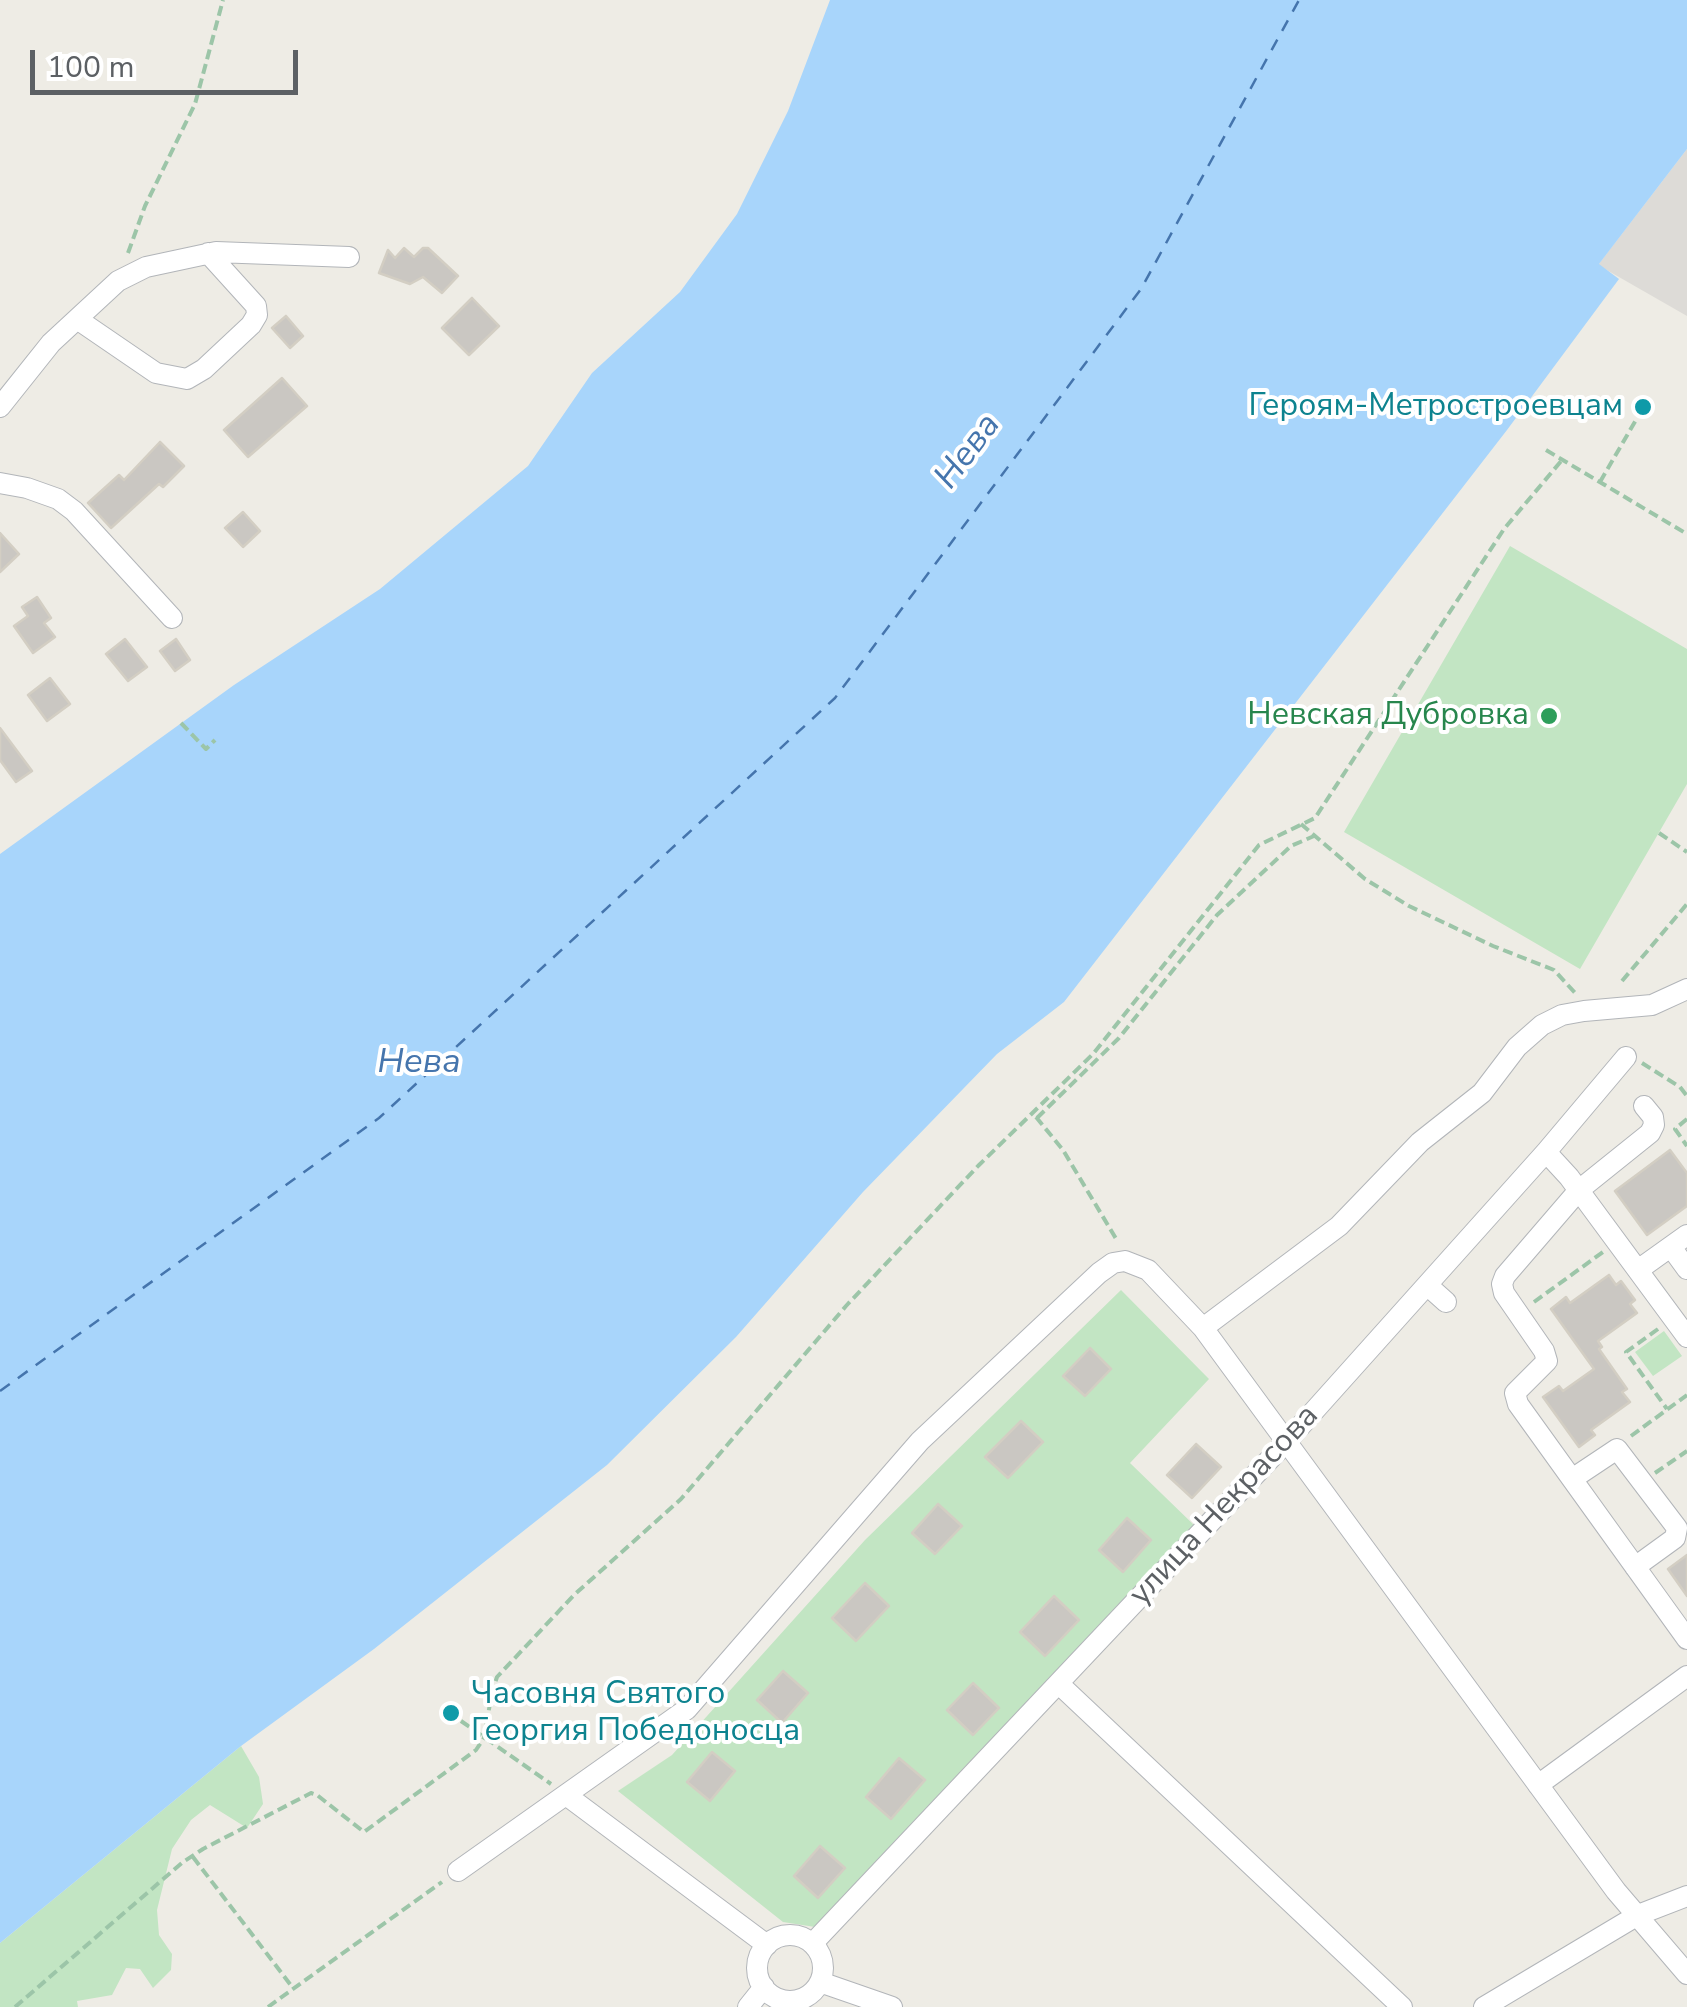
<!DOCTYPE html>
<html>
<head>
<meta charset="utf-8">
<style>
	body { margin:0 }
	#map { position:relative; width:1687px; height:2007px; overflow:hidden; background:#eeece5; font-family:"Nunito Sans",sans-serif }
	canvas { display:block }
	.scale { position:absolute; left:30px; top:50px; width:268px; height:45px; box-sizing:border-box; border:5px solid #5c6064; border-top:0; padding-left:12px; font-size:30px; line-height:35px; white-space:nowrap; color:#5c6064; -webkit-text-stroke:8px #fff; paint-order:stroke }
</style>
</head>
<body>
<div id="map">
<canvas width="1687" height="2007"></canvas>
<div class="scale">100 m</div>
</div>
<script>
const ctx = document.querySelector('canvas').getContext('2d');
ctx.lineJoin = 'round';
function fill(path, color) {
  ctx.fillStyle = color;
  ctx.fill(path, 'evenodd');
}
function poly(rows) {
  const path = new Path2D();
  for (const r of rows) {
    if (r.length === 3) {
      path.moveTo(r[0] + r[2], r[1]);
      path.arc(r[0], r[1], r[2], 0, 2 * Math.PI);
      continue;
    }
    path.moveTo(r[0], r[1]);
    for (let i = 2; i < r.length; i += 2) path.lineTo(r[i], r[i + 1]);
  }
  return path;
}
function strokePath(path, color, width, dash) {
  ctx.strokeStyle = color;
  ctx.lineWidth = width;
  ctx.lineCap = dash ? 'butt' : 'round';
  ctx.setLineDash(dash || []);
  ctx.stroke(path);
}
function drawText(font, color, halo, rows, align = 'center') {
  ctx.font = font + ' "Nunito Sans",sans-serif';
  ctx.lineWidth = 8;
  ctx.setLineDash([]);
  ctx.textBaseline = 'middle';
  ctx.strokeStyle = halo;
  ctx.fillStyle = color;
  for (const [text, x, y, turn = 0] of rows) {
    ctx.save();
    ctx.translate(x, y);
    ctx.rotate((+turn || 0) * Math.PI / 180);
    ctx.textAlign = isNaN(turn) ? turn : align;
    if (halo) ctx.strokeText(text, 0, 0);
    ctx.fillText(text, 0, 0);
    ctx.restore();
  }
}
fill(poly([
	[1687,149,1687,316,1598,265]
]), '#dddbd7');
fill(poly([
	[1510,546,1687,649,1687,784,1580,969,1344,832],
	[1121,1290,1209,1379,1130,1463,1195,1526,815,1927,783,1922,618,1791,672,1755,865,1540],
	[1664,1331,1682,1356,1653,1376,1635,1352],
	[241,1746,259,1777,263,1804,247,1828,210,1805,191,1820,172,1849,157,1910,159,1935,172,1954,171,1970,153,1988,140,1969,126,1968,112,1995,77,2001,78,2007,0,2007,0,1943]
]), '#c2e5c3');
fill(poly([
	[830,0,1687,0,1687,149,1599,264,1619,279,1507,430,1064,1002,997,1054,863,1192,736,1337,607,1465,374,1649,241,1746,0,1943,0,854,234,685,380,589,528,466,592,373,680,292,737,214,788,111]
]), '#a8d5fb');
strokePath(poly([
	[0,1391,379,1118,835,698,1141,289,1299,0]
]), '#4575ad', 2.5, [12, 10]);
const building = poly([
	[404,248,414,257,423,248,428,248,458,276,442,293,423,277,410,284,379,273,388,250,395,258,404,248],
	[472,298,499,326,469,355,442,328,472,298],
	[286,316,303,336,290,348,272,328,286,316],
	[282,378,307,406,248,457,224,430,282,378],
	[160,442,184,466,163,487,159,484,111,528,88,503,119,475,124,480,160,442],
	[243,512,260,531,243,547,225,528,243,512],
	[0,533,19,554,0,572,0,533],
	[37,597,51,618,44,623,55,637,33,653,14,626,28,616,22,607,37,597],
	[125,639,147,667,128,681,106,654,125,639],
	[176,639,190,660,175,671,160,651,176,639],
	[50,678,70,704,47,721,28,695,50,678],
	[0,728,32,771,16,782,0,760,0,728],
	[1670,1150,1687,1173,1687,1206,1647,1235,1615,1191,1670,1150],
	[1609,1275,1616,1285,1621,1281,1635,1300,1630,1304,1637,1313,1598,1341,1602,1347,1599,1349,1627,1389,1622,1392,1630,1402,1591,1430,1595,1435,1579,1447,1543,1397,1559,1386,1563,1391,1594,1369,1551,1309,1566,1297,1570,1303,1609,1275],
	[1090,1348,1111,1369,1085,1396,1063,1376,1090,1348],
	[1021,1421,1043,1442,1008,1478,985,1457,1021,1421],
	[1196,1444,1221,1467,1192,1498,1167,1475,1196,1444],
	[938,1504,962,1526,935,1554,912,1533,938,1504],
	[1127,1518,1151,1540,1123,1572,1099,1550,1127,1518],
	[1687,1555,1687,1596,1668,1569,1687,1555],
	[865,1583,889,1606,856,1641,832,1618,865,1583],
	[1054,1596,1079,1620,1045,1656,1020,1632,1054,1596],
	[783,1671,808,1693,782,1723,757,1700,783,1671],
	[973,1683,999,1708,973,1735,947,1710,973,1683],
	[712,1752,735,1771,710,1801,687,1782,712,1752],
	[899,1758,925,1780,891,1819,866,1797,899,1758],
	[820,1846,845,1868,818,1898,794,1876,820,1846]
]);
fill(building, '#cac7c2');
strokePath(building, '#d3cec3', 2.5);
const minor = poly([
	[77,319,156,373,187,379,204,369,251,325,257,315,256,306,208,253],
	[0,407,51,343,118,281,146,267,216,252,349,257],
	[0,483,27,488,58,499,74,511,172,618],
	[1644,1106,1653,1117,1654,1125,1650,1133,1579,1190,1505,1276,1502,1284,1504,1293,1544,1351,1547,1361,1515,1393,1518,1404,1687,1639],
	[1546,1152,1569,1177,1687,1337],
	[1671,1247,1687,1269],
	[1638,1270,1687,1235],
	[1427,1285,1446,1302],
	[1203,1328,1339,1226,1420,1142,1482,1093,1517,1047,1542,1025,1562,1015,1584,1011,1652,1005,1687,989],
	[1572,1479,1617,1449,1677,1528,1675,1538,1635,1567],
	[1059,1684,1402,2007],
	[1538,1785,1687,1676],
	[566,1795,767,1945],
	[458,1871,687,1709,920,1441,1099,1273,1113,1263,1125,1261,1148,1270,1203,1328,1616,1891,1687,1974],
	[790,1968,33],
	[813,1943,1288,1440,1546,1152,1626,1057],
	[820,1982,892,2007],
	[748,2007,764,1987],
	[1484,2007,1638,1915,1687,1896]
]);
strokePath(minor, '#b2b5b9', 22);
strokePath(poly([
	[128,253,145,206,195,104,223,0],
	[1546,450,1687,534],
	[1600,482,1640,413],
	[181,723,206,749,215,740],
	[1301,824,1365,879,1409,906,1493,946,1554,970,1577,995],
	[1659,833,1687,852],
	[1622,981,1687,904],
	[1642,1063,1680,1087,1687,1096],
	[1036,1117,1063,1150,1118,1242],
	[1037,1118,1119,1038,1217,915,1291,846,1314,836],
	[1687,1119,1675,1129,1687,1146],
	[1534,1302,1603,1252],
	[1658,1329,1626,1352,1667,1409],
	[1631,1436,1687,1395],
	[1655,1473,1687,1451],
	[461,1721,551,1784],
	[193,1857,293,1988],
	[15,2007,183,1862,203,1849,311,1793,317,1795,364,1832,476,1750,484,1738,492,1692,497,1677,574,1595,681,1499,846,1306,978,1166,1093,1054,1259,845,1315,818,1504,529,1562,460],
	[268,2007,442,1882]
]), '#9cc5a8', 4, [10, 5]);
strokePath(minor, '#fff', 20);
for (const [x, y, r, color] of [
	[1643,407,10,"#0f9aa8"],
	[1549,716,10,"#2e9e5b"],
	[451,1713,10,"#0f9aa8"]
]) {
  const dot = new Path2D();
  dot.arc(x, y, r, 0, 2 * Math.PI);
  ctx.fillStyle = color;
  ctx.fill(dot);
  strokePath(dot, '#fff', 4);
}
drawText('32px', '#0d838f', '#fff', [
	["Героям-Метростроевцам",1623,407],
	["Часовня Святого",471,1695,"left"],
	["Георгия Победоносца",471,1732,"left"]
], 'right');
drawText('32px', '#27864d', '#fff', [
	["Невская Дубровка",1529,716]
], 'right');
drawText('32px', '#5c6064', '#fff', [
	["улица Некрасова",1225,1506,-47]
]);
drawText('italic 35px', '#4575ad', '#fff', [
	["Нева",969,452,-53],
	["Нева",419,1064]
]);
</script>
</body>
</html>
